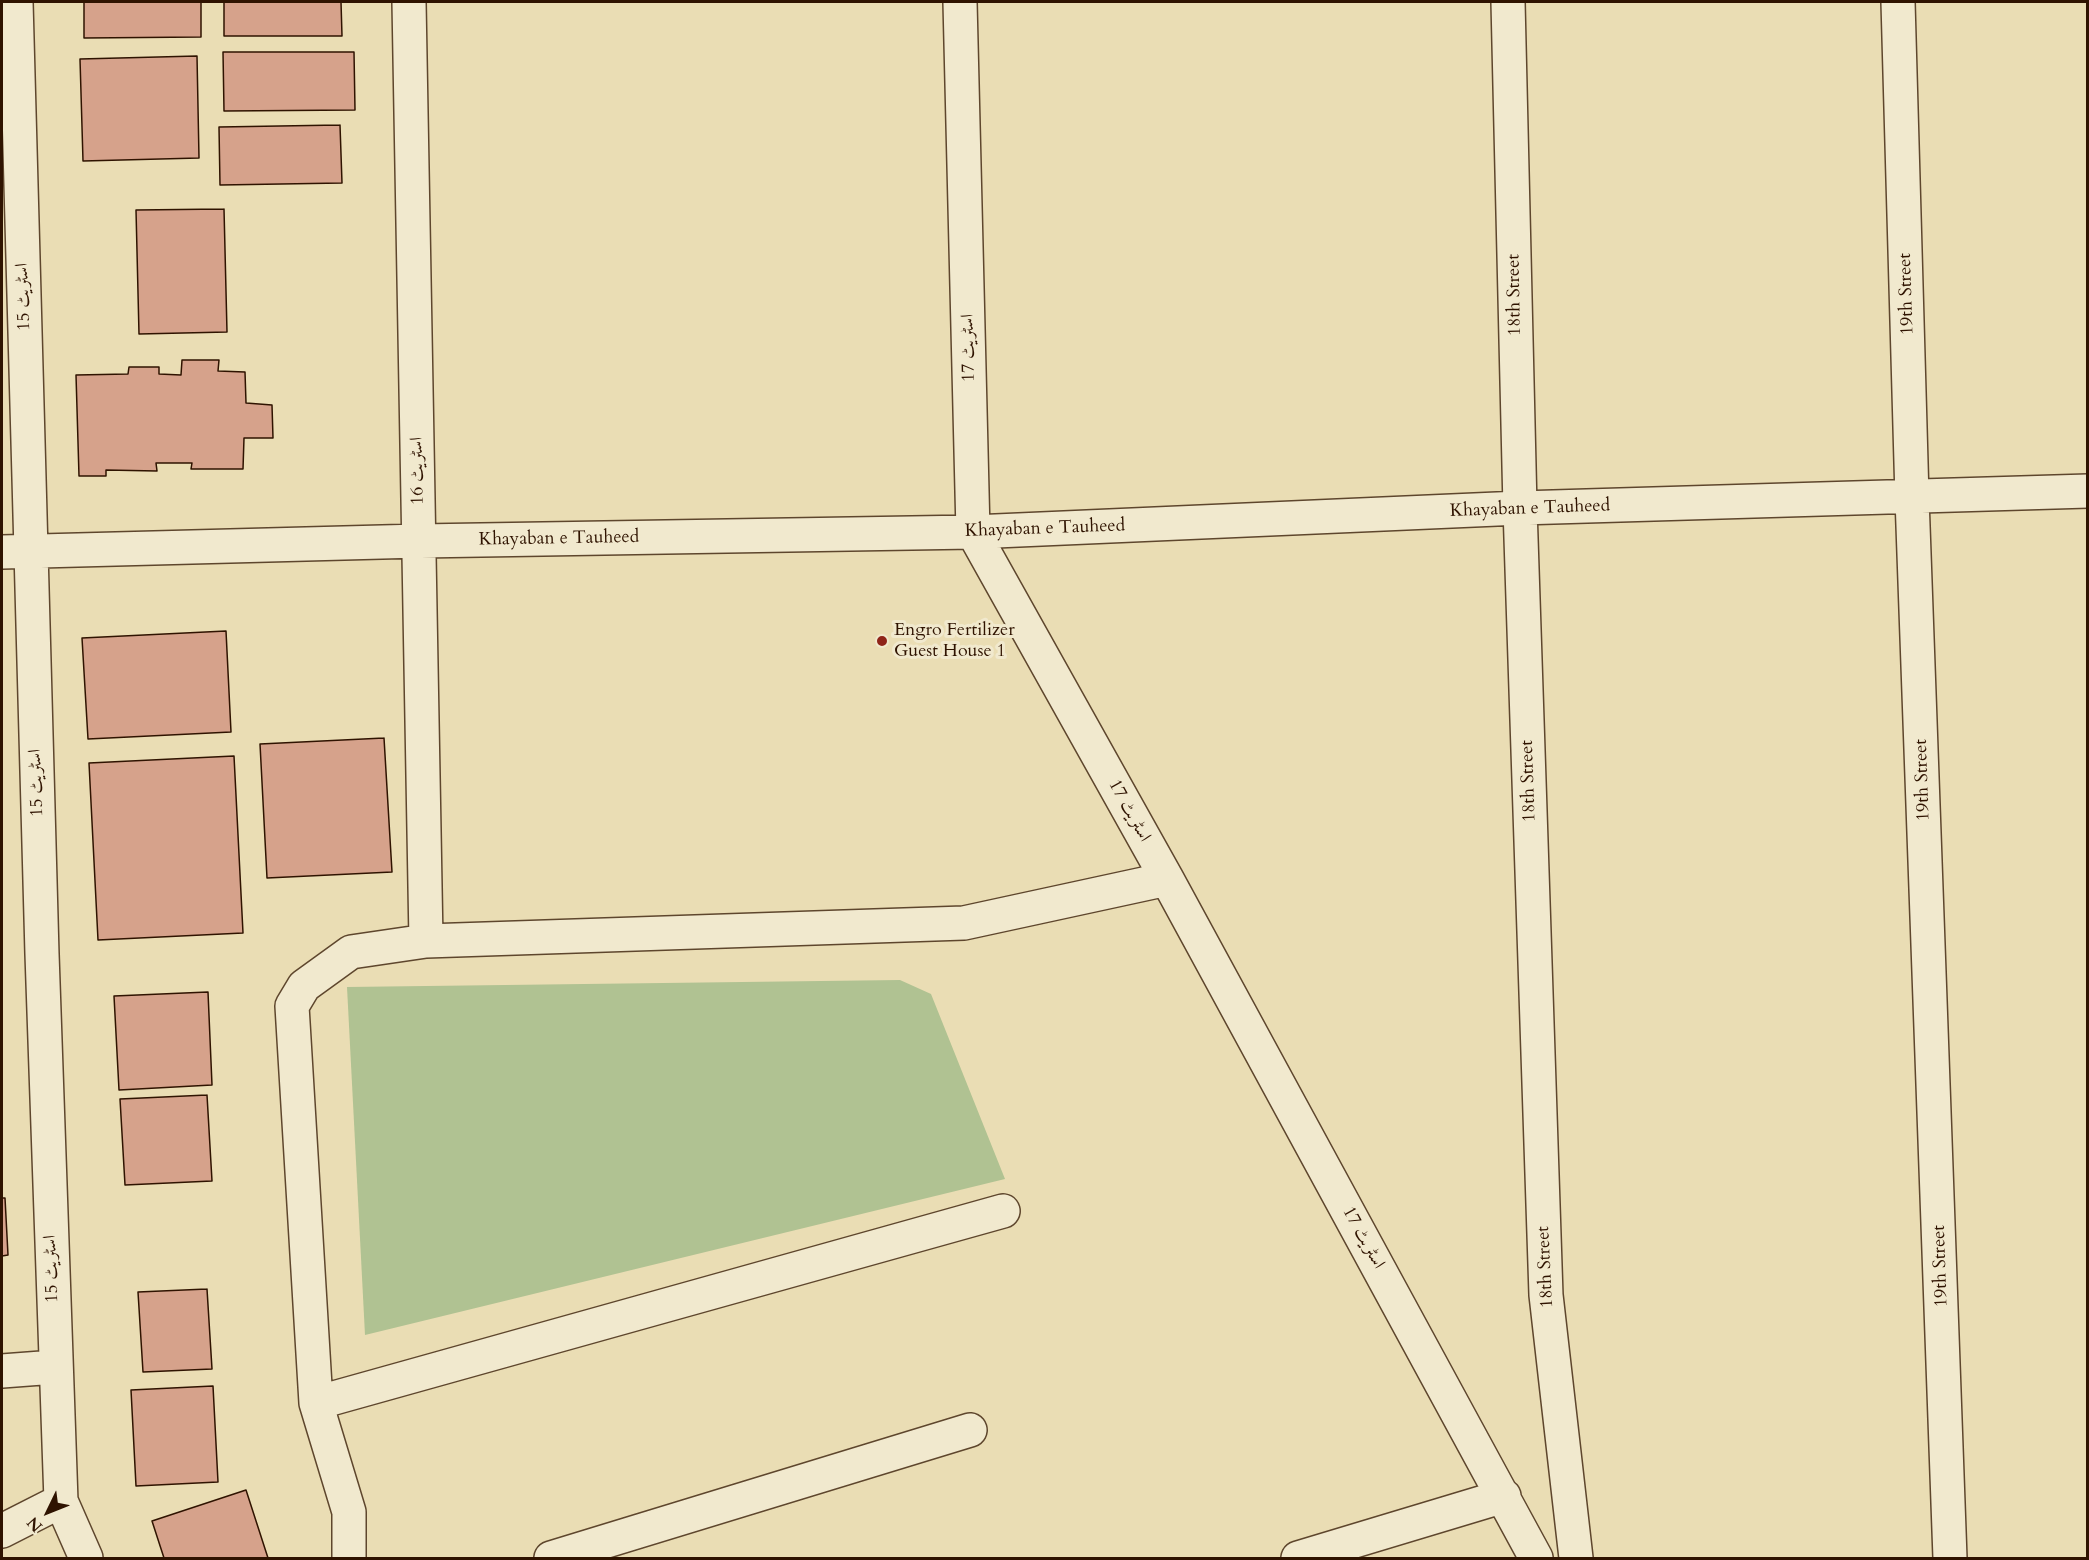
<!DOCTYPE html>
<html>
<head>
<meta charset="utf-8">
<style>
	body { margin:0 }
	#map { position:relative; width:2089px; height:1560px; overflow:hidden; background:#eaddb4; font-family:Cardo,serif }
	canvas { display:block }
	.frame { position:absolute; inset:0; border:3px solid #2f1300; pointer-events:none }
	.north { position:absolute; left:18px; top:1482px; width:60px; height:60px; -webkit-text-stroke:4px #f1e9ce; paint-order:stroke; rotate:227deg; font-size:16px; font-weight:700; line-height:24px; text-align:center; color:#2f1300 }
	.north::after { content:''; display:block; margin:auto; width:21px; height:27px; background:#2f1300; clip-path:polygon(50% 0,100% 100%,50% 72%,0 100%) }
</style>
</head>
<body>
<div id="map">
<canvas width="2089" height="1560"></canvas>
<div class="frame"></div>
<div class="north">N</div>
</div>
<script>
const ctx = document.querySelector('canvas').getContext('2d');
ctx.lineJoin = 'round';
function fill(path, color) {
  ctx.fillStyle = color;
  ctx.fill(path, 'evenodd');
}
function poly(rows) {
  const path = new Path2D();
  for (const r of rows) {
    path.moveTo(r[0], r[1]);
    for (let i = 2; i < r.length; i += 2) path.lineTo(r[i], r[i + 1]);
  }
  return path;
}
function strokePath(path, color, width, dash) {
  ctx.strokeStyle = color;
  ctx.lineWidth = width;
  ctx.lineCap = dash ? 'butt' : 'round';
  ctx.setLineDash(dash || []);
  ctx.stroke(path);
}
function drawText(font, color, halo, rows, align = 'center') {
  ctx.font = font + ' Cardo,Amiri,serif';
  ctx.lineWidth = 6;
  ctx.setLineDash([]);
  ctx.textBaseline = 'middle';
  ctx.strokeStyle = halo;
  ctx.fillStyle = color;
  for (const [text, x, y, turn = 0] of rows) {
    ctx.save();
    ctx.translate(x, y);
    ctx.rotate((+turn || 0) * Math.PI / 180);
    ctx.textAlign = isNaN(turn) ? turn : align;
    if (halo) ctx.strokeText(text, 0, 0);
    ctx.fillText(text, 0, 0);
    ctx.restore();
  }
}
fill(poly([
	[900,980,931,994,1005,1179,365,1335,347,987]
]), '#b0c292');
const building = poly([
	[84,2,201,2,201,37,84,38,84,2],
	[224,2,341,2,342,36,224,36,224,2],
	[223,52,354,52,355,110,224,111,223,52],
	[197,56,199,158,83,161,80,59,197,56],
	[340,125,342,183,220,185,219,127,340,125],
	[224,209,227,332,139,334,136,210,224,209],
	[182,360,219,360,218,371,245,372,246,403,272,405,273,438,244,438,243,469,191,469,192,463,156,463,157,471,106,470,106,476,79,476,76,375,128,374,129,367,159,367,159,374,181,375,182,360],
	[226,631,231,732,88,739,82,638,226,631],
	[384,738,392,872,267,878,260,744,384,738],
	[234,756,243,933,98,940,89,763,234,756],
	[208,992,212,1085,119,1090,114,996,208,992],
	[207,1095,212,1181,125,1185,120,1099,207,1095],
	[2,1198,5,1198,8,1255,2,1256,2,1198],
	[207,1289,212,1369,143,1372,138,1292,207,1289],
	[213,1386,218,1482,136,1486,131,1390,213,1386],
	[246,1490,268,1558,164,1558,152,1521,246,1490]
]);
fill(building, '#d6a28b');
strokePath(building, '#2f1300', 1.5);
const minor = poly([
	[16,2,42,954,61,1501,86,1558],
	[409,2,426,941],
	[960,2,973,532,1167,879,1536,1558],
	[1508,2,1520,508,1546,1295,1576,1558],
	[1898,2,1912,498,1950,1558],
	[2,552,420,541,973,532,1520,508,2088,491],
	[2,1371,55,1367],
	[316,1403,1003,1211],
	[2,1531,61,1501],
	[349,1558,349,1512,316,1403,292,1006,304,986,351,952,426,941,964,923,1167,879],
	[551,1558,970,1430],
	[1298,1558,1504,1496]
]);
strokePath(minor, '#5e462d', 36);
strokePath(minor, '#f1e9ce', 33);
for (const [x, y, r, color] of [
	[882,641,6,"#8f2418"]
]) {
  const dot = new Path2D();
  dot.arc(x, y, r, 0, 2 * Math.PI);
  ctx.fillStyle = color;
  ctx.fill(dot);
  strokePath(dot, '#f1e9ce', 2);
}
drawText('18px', '#2f1300', '#f1e9ce', [
	["19th Street",1907,294,-92],
	["18th Street",1515,295,-91],
	["اسٹریٹ 15",24,297,-92],
	["اسٹریٹ 17",969,348,-91],
	["اسٹریٹ 16",418,471,-91],
	["Khayaban e Tauheed",1530,509,-2],
	["Khayaban e Tauheed",1045,529,-2],
	["Khayaban e Tauheed",559,539,-1],
	["19th Street",1923,780,-92],
	["18th Street",1529,781,-92],
	["اسٹریٹ 15",37,783,-92],
	["اسٹریٹ 17",1129,811,61],
	["اسٹریٹ 17",1363,1238,61],
	["19th Street",1941,1266,-92],
	["18th Street",1546,1267,-93],
	["اسٹریٹ 15",52,1269,-92]
]);
drawText('18px', '#2f1300', '#f1e9ce', [
	["Engro Fertilizer",894,631],
	["Guest House 1",894,652]
], 'left');
</script>
</body>
</html>
